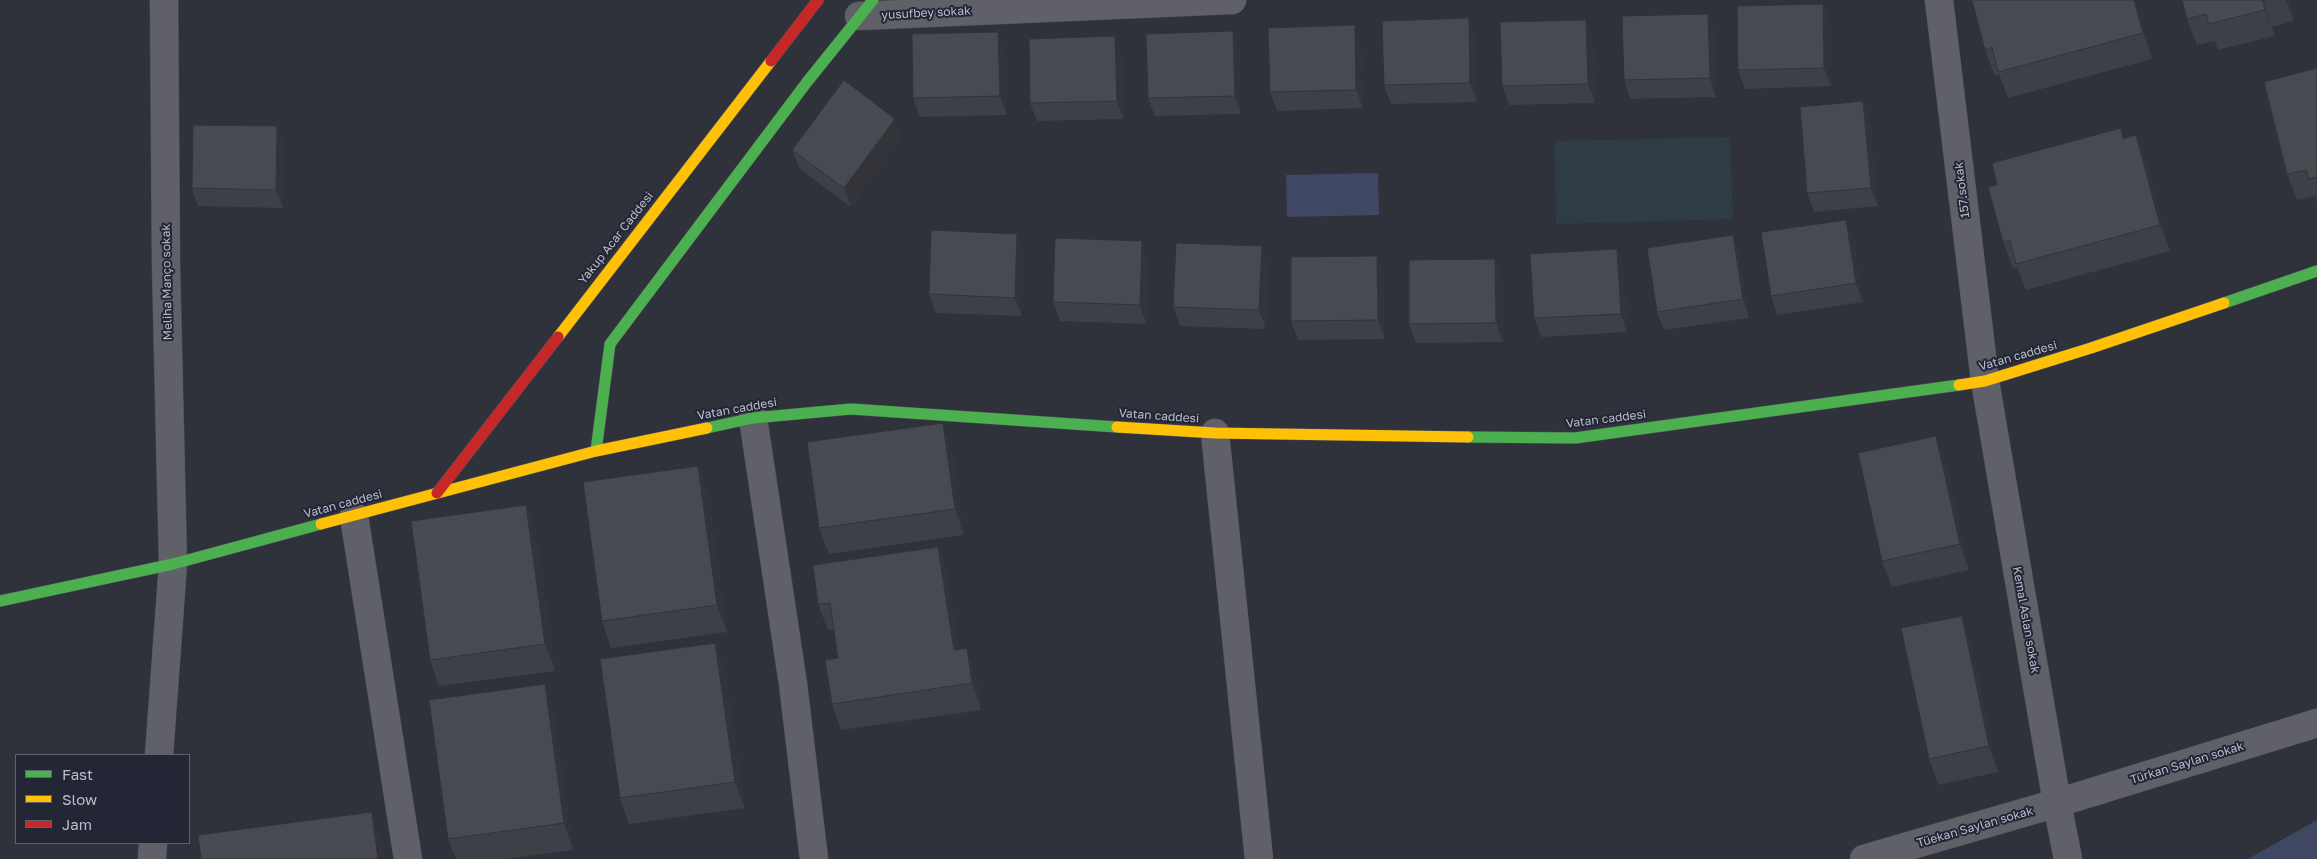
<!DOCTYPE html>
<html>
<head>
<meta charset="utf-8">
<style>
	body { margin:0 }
	#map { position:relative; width:2317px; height:859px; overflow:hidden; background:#2f323b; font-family:"Golos Text",sans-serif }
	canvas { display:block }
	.legend { position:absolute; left:15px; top:754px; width:175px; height:90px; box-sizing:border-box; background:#232635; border:1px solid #606271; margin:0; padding:6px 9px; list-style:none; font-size:15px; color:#bbbdca }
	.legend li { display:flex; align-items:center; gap:10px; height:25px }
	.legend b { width:25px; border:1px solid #606271 }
</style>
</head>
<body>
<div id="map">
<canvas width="2317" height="859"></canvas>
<ul class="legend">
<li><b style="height:6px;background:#4caf50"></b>Fast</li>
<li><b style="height:6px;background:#ffc107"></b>Slow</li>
<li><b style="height:6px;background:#c62828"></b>Jam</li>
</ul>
</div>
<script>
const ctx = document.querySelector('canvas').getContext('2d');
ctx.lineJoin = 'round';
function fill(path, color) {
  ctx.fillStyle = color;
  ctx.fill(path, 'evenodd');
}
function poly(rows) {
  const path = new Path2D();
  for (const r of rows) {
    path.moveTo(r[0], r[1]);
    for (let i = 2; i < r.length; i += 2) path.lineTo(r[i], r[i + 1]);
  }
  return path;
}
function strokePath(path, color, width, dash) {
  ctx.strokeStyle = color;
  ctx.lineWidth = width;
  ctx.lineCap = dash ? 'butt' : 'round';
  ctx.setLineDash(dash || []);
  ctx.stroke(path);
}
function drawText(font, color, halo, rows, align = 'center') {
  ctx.font = font + ' "Golos Text",sans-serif';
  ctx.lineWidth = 4;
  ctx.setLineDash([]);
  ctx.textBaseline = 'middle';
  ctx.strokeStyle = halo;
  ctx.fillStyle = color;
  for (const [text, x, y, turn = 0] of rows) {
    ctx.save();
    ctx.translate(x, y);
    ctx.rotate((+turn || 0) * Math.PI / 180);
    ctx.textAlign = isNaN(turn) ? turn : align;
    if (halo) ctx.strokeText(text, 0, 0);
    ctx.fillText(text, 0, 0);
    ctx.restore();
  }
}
fill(poly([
	[1730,137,1733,219,1556,224,1554,141]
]), '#2f3c43');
fill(poly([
	[1378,173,1379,215,1287,217,1286,175],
	[2317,820,2317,859,2248,859]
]), '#404763');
const street = poly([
	[1939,0,1985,381,2057,803,2068,859],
	[859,16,1232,0],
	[753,418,793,684,814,859],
	[1215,433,1259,859],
	[354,516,408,859],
	[159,755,173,564,166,266,164,0],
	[152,859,153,843],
	[1864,859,2057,803,2317,723]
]);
const fast = poly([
	[2224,303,2317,271],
	[707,428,753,418,851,409,1117,427],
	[1468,437,1575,438,1959,385],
	[596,451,610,344,807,82,873,0],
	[0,601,173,564,321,524]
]);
const slow = poly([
	[558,337,771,61],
	[1959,385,1985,381,2091,348,2224,303],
	[1117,427,1215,433,1468,437],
	[321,524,596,451,707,428]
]);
const jam = poly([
	[771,61,818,0],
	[437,493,558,337]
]);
strokePath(street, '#4d4f55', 29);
strokePath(fast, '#4d4f57', 12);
strokePath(slow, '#4d4f57', 12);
strokePath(jam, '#4d4f57', 12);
strokePath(street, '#606168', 28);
strokePath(fast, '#4caf50', 11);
strokePath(slow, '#ffc107', 11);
strokePath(jam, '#c62828', 11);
fill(poly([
	[1972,0,2136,0,2152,59,2008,98,1999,74,1995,76,1985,50],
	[2182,0,2288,0,2294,21,2272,27,2275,36,2218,50,2215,41,2197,45,2187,19],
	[1823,4,1830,22,1831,86,1745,89,1738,70],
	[1708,14,1715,32,1716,97,1630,99,1624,80],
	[1233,31,1240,50,1241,114,1155,116,1148,98],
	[1476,37,1477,102,1391,104,1384,85],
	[1593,38,1595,103,1509,105,1502,86],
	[1361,44,1363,108,1277,111,1270,92],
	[1005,50,1007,115,920,117,913,98],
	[1122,55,1124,119,1037,121,1030,103],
	[2317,68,2317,202,2315,196,2297,200,2287,174],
	[1863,101,1870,120,1878,206,1814,212,1807,193],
	[895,119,902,137,851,207,799,168,792,150],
	[277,126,284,145,283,208,198,206,192,188],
	[2121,128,2124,138,2136,135,2146,161,2170,251,2026,290,2017,267,2013,268,2003,242,1997,185],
	[1733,235,1739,254,1749,318,1664,330,1657,312],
	[1853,238,1863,302,1777,315,1771,296],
	[1617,249,1624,268,1627,332,1541,337,1534,318],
	[1024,252,1022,316,936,313,929,294],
	[1377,256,1384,275,1385,339,1298,340,1291,321],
	[1149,259,1146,324,1060,321,1053,302],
	[1495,259,1502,277,1503,342,1416,343,1409,324],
	[1268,265,1266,329,1180,326,1173,307],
	[953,449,964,535,829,554,819,528],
	[1946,462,1969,570,1892,587,1882,561],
	[698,466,708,492,727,632,611,648,602,621],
	[526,505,536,531,555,671,439,686,430,660],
	[938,547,948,573,959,649,967,648,976,675,981,710,841,730,832,704,838,658,834,630,828,630,818,604],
	[1971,642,1998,772,1938,785,1929,759],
	[715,643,725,669,745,808,629,824,620,798],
	[554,710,573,850,505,859,456,859,448,839]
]), '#3e4047');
fill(poly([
	[2134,0,2136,0,2152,59,2143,33],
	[2286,0,2288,0,2294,21],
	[2263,1,2272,27,2275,36,2265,10],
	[1823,4,1830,22,1831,86,1824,68],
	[1708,14,1715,32,1716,97,1710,78],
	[1469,18,1476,37,1477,102,1470,83],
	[1586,20,1593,38,1595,103,1588,84],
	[1355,25,1361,44,1363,108,1356,90],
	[1233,31,1240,50,1241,114,1235,96],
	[998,32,1005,50,1007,115,1000,96],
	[1115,36,1122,55,1124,119,1117,101],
	[1863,101,1870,120,1878,206,1871,188],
	[895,119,902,137,851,207,844,188],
	[277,126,284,145,283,208,276,190],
	[2136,135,2146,161,2170,251,2160,225],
	[1846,220,1853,238,1863,302,1856,283],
	[1017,234,1024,252,1022,316,1015,298],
	[1733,235,1739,254,1749,318,1743,299],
	[1142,241,1149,259,1146,324,1140,305],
	[1262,246,1268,265,1266,329,1259,310],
	[1617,249,1624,268,1627,332,1621,314],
	[1377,256,1384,275,1385,339,1378,320],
	[1495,259,1502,277,1503,342,1496,323],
	[943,423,953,449,964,535,955,509],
	[1936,436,1946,462,1969,570,1960,544],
	[698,466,708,492,727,632,717,605],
	[526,505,536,531,555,671,545,644],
	[938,547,948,573,963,676,954,650],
	[1962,616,1971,642,1998,772,1989,746],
	[715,643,725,669,745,808,735,782],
	[967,648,976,675,981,710,972,683],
	[545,684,554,710,573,850,564,823],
	[372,812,384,844,385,859,378,859]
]), '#323439');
const building = poly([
	[1972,0,2134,0,2143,33,1998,72,1992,47,1985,50,1972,0],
	[2182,0,2266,0,2263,1,2265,10,2209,24,2206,14,2187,19,2182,0],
	[1823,4,1824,68,1738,70,1737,6,1823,4],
	[1708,14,1710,78,1624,80,1622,16,1708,14],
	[1469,18,1470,83,1384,85,1382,21,1469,18],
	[1586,20,1588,84,1502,86,1500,22,1586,20],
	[1355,25,1356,90,1270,92,1268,28,1355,25],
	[1233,31,1235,96,1148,98,1146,34,1233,31],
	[998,32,1000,96,913,98,912,34,998,32],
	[1115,36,1117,101,1030,103,1029,39,1115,36],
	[2317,68,2317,177,2309,179,2306,170,2287,174,2264,82,2317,68],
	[844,80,895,119,844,188,792,150,844,80],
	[1863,101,1871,188,1807,193,1800,107,1863,101],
	[193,125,277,126,276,190,192,188,193,125],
	[2121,128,2123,139,2136,135,2160,225,2016,264,2010,240,2003,242,1988,187,1997,185,1992,163,2121,128],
	[1846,220,1856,283,1771,296,1761,232,1846,220],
	[931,230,1017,234,1015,298,929,294,931,230],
	[1733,235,1743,299,1657,312,1647,248,1733,235],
	[1055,238,1142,241,1140,305,1053,302,1055,238],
	[1176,243,1262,246,1259,310,1173,307,1176,243],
	[1617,249,1621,314,1534,318,1530,254,1617,249],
	[1377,256,1378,320,1291,321,1291,257,1377,256],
	[1495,259,1496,323,1409,324,1409,260,1495,259],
	[943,423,955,509,819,528,807,442,943,423],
	[1936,436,1960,544,1882,561,1858,453,1936,436],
	[698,466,717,605,602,621,583,482,698,466],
	[526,505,545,644,430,660,411,521,526,505],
	[938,547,954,650,967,648,972,683,832,704,825,660,838,658,830,603,818,604,813,565,938,547],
	[1962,616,1989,746,1929,759,1901,628,1962,616],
	[715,643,735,782,620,798,600,659,715,643],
	[545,684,564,823,448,839,429,700,545,684],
	[372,812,378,859,201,859,198,835,372,812]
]);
fill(building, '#484a52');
strokePath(building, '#323439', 1);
drawText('12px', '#bbbdca', '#232635', [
	["yusufbey sokak",926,13,-3],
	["157.sokak",1962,190,-97],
	["Yakup Acar Caddesi",616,238,-52],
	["Meliha Manço sokak",167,282,-91],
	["Vatan caddesi",2018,356,-16],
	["Vatan caddesi",737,409,-10],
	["Vatan caddesi",1159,416,4],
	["Vatan caddesi",1606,419,-7],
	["Vatan caddesi",343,504,-15],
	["Kemal Aslan sokak",2026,620,80],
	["Türkan Saylan sokak",2187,763,-17],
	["Tüekan Saylan sokak",1975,827,-16]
]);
</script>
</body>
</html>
